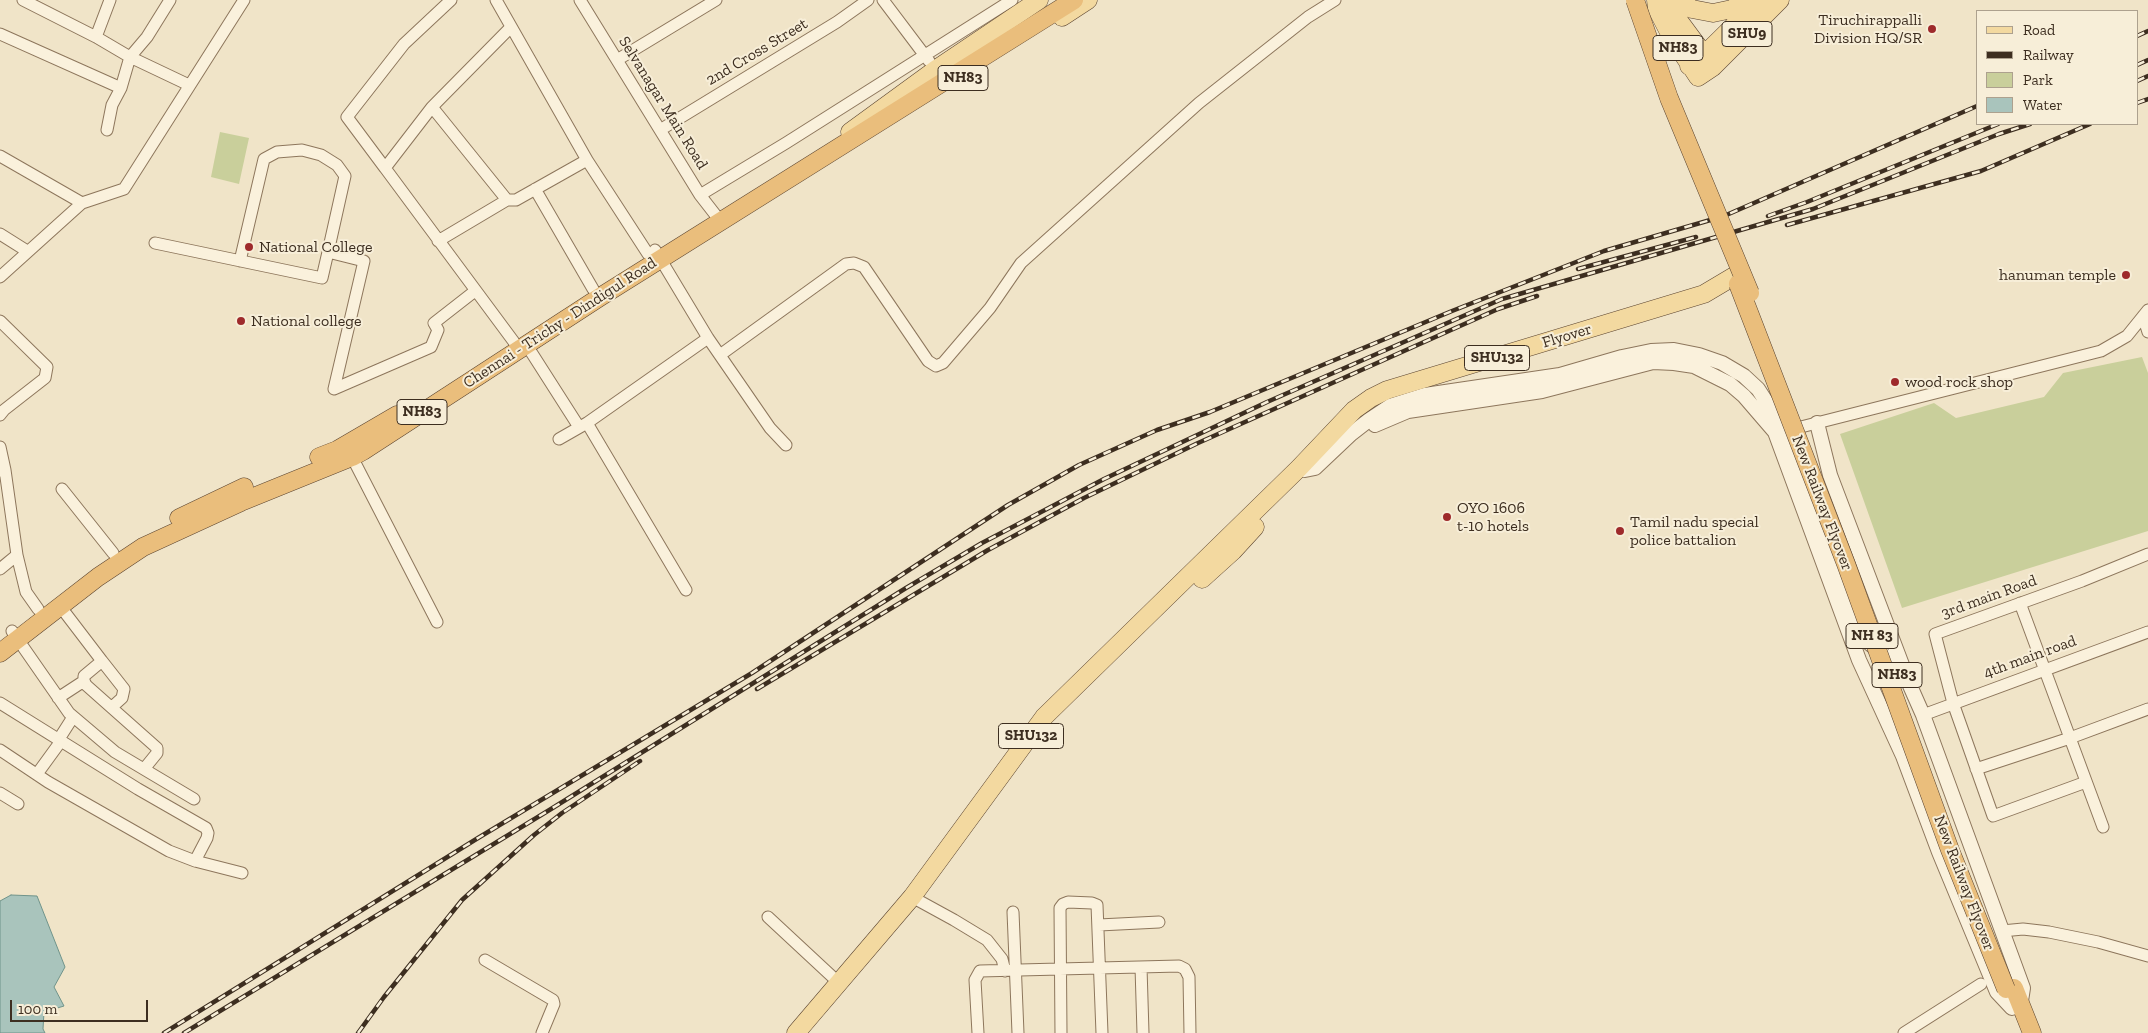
<!DOCTYPE html>
<html>
<head>
<meta charset="utf-8">
<style>
	body { margin:0 }
	#map { position:relative; width:2148px; height:1033px; overflow:hidden; background:#f0e4c8; font-family:"Zilla Slab",serif }
	canvas { display:block }
	.legend { position:absolute; left:1976px; top:10px; width:162px; height:115px; box-sizing:border-box; background:#f7eed8; border:1px solid #ada18e; margin:0; padding:6px 9px; list-style:none; font-size:15px; color:#3d2e20 }
	.legend li { display:flex; align-items:center; gap:10px; height:25px }
	.legend b { width:25px; border:1px solid #ada18e }
	.scale { position:absolute; left:10px; top:1000px; width:138px; height:22px; box-sizing:border-box; border:2px solid #3d2e20; border-top:0; padding-left:6px; font-size:15px; line-height:18px; white-space:nowrap; color:#3d2e20; -webkit-text-stroke:4px #f7eed8; paint-order:stroke }
</style>
</head>
<body>
<div id="map">
<canvas width="2148" height="1033"></canvas>
<ul class="legend">
<li><b style="height:6px;background:#f3d9a0"></b>Road</li>
<li><b style="height:6px;background:#3d2e20"></b>Railway</li>
<li><b style="height:14px;background:#c9cf9b"></b>Park</li>
<li><b style="height:14px;background:#a9c4bc"></b>Water</li>
</ul>
<div class="scale">100 m</div>
</div>
<script>
const ctx = document.querySelector('canvas').getContext('2d');
ctx.lineJoin = 'round';
function fill(path, color) {
  ctx.fillStyle = color;
  ctx.fill(path, 'evenodd');
}
function poly(rows) {
  const path = new Path2D();
  for (const r of rows) {
    path.moveTo(r[0], r[1]);
    for (let i = 2; i < r.length; i += 2) path.lineTo(r[i], r[i + 1]);
  }
  return path;
}
function strokePath(path, color, width, dash) {
  ctx.strokeStyle = color;
  ctx.lineWidth = width;
  ctx.lineCap = dash ? 'butt' : 'round';
  ctx.setLineDash(dash || []);
  ctx.stroke(path);
}
function drawText(font, color, halo, rows, align = 'center') {
  ctx.font = font + ' "Zilla Slab",serif';
  ctx.lineWidth = 4;
  ctx.setLineDash([]);
  ctx.textBaseline = 'middle';
  ctx.strokeStyle = halo;
  ctx.fillStyle = color;
  for (const [text, x, y, turn = 0] of rows) {
    ctx.save();
    ctx.translate(x, y);
    ctx.rotate((+turn || 0) * Math.PI / 180);
    ctx.textAlign = isNaN(turn) ? turn : align;
    if (halo) ctx.strokeText(text, 0, 0);
    ctx.fillText(text, 0, 0);
    ctx.restore();
  }
}
fill(poly([
	[220,132,249,138,239,184,211,177],
	[2142,357,2148,373,2148,531,1902,608,1840,434,1934,403,1956,418,2044,397,2063,373]
]), '#c9cf9b');
const water = poly([
	[11,895,37,896,65,967,54,987,64,1006,44,1012,43,1029,45,1033,0,1033,0,901,11,895]
]);
fill(water, '#a9c4bc');
strokePath(water, '#6f938a', 1);
const minor = poly([
	[23,0,96,37,130,57,189,85],
	[451,0,404,44,347,117,385,168,432,107,507,200,516,200,587,160],
	[496,0,587,160,648,254],
	[580,0,700,195,721,222],
	[883,0,929,61],
	[0,34,121,88],
	[96,37,110,0],
	[617,60,716,0],
	[432,107,511,27],
	[107,130,112,105,121,88,130,57,147,37,170,0],
	[660,130,837,22,868,0],
	[0,156,82,203],
	[385,168,514,342],
	[535,189,593,289],
	[700,195,786,143,1012,0],
	[0,234,27,251],
	[438,241,507,200],
	[155,243,322,278,328,252,364,261,334,389,431,347,438,330,434,323,475,291],
	[655,250,708,338,770,428,786,445],
	[240,261,264,159,277,152,302,150,321,155,337,165,345,176,328,252],
	[0,277,82,203,124,189,244,0],
	[2143,316,2148,332],
	[0,321,47,367,45,378,4,410,0,415],
	[526,344,579,427],
	[720,355,846,264,854,263,864,267,928,361,936,366,943,363,990,308,1021,263,1199,103,1308,17,1335,0],
	[587,423,686,590],
	[1789,430,2101,351,2127,336,2148,310],
	[559,439,587,423,708,338],
	[0,447,5,470,0,471],
	[352,457,437,622],
	[5,470,17,555,26,592,38,609],
	[62,489,113,553],
	[0,569,17,555],
	[2020,603,2103,827],
	[60,606,102,661,84,676,84,681,86,685,157,748,157,753,144,769],
	[12,631,69,713,115,752,194,799],
	[102,661,124,689,122,698,112,707],
	[58,698,84,681],
	[0,703,138,789,206,828,208,833,207,838,195,861,169,851,48,782,0,750],
	[1923,715,2148,632],
	[59,739,73,717],
	[1976,769,2070,738,2148,709],
	[37,774,61,741],
	[2086,782,1993,816,1953,703,1935,634,2082,581,2148,554],
	[0,793,18,804],
	[195,861,242,873],
	[912,897,954,920,987,940,1002,959,1005,971],
	[1013,912,1018,1033],
	[768,917,839,983],
	[1099,925,1159,922],
	[2002,931,2023,929,2049,932,2098,942,2148,956],
	[485,960,553,1000,554,1004,542,1033],
	[1141,967,1143,1033],
	[978,1033,975,980,980,971,1179,966,1185,969,1189,977,1190,1033],
	[1061,1033,1060,908,1063,904,1068,902,1092,903,1097,905,1102,1033],
	[1904,1033,1981,984]
]);
const tertiary = poly([
	[1817,423,1830,475,1904,670],
	[1375,425,1408,411,1542,391,1653,362,1674,363,1694,366,1730,384,1744,396,1775,432,1859,660,1903,756,1939,852,1997,992,2012,1008],
	[1299,468,1305,470,1315,468,1351,434,1369,420,1390,406,1425,395,1560,375,1622,357,1651,351,1674,350,1699,355,1722,363,1744,376,1758,389,1785,431,1857,622,1868,642,1904,672,1923,715,2023,988,2021,1001]
]);
const primary = poly([
	[1656,0,1657,9,1671,36,1698,77,1713,67,1780,0],
	[1659,0,1668,6,1711,64],
	[1679,0,1692,9,1713,13,1732,9,1746,0],
	[1062,17,1088,0],
	[1689,66,1704,55,1760,0],
	[850,132,935,70,1039,0],
	[1202,579,1233,551,1255,527],
	[796,1033,912,897,1044,717,1299,468,1354,410,1371,398,1387,390,1704,294,1741,272]
]);
const trunk = poly([
	[319,457,337,450,397,415],
	[179,518,244,487],
	[0,653,98,577,143,547,241,502,352,457,363,451,600,297,1074,0],
	[2014,988,2032,1033]
]);
strokePath(minor, '#8d765c', 13);
strokePath(tertiary, '#8d765c', 16);
strokePath(primary, '#5b4430', 19);
strokePath(trunk, '#5b4430', 19);
strokePath(minor, '#faf1dc', 11);
strokePath(tertiary, '#faf1dc', 14);
strokePath(primary, '#f3d9a0', 18);
strokePath(trunk, '#eabe7c', 18);
const rail = poly([
	[2137,36,2148,31],
	[2137,65,2148,60],
	[2137,81,2148,76],
	[2137,103,2148,99],
	[1768,216,1807,202,1998,124],
	[1787,225,1981,171,2090,124],
	[1578,269,1696,237],
	[757,689,988,550,1084,498,1198,443,1498,309,1537,296],
	[164,1033,478,838,752,673,1008,505,1079,465,1157,430,1210,412,1452,311,1604,251,1724,216,1977,106],
	[184,1033,551,809,906,588,982,543,1104,479,1267,402,1502,299,1813,209,1999,134,2030,124],
	[358,1033,384,997,462,900,534,835,562,813,640,761]
]);
strokePath(rail, '#3d2e20', 4.5);
strokePath(rail, '#f7eed8', 2.5, [8]);
const trunkBridge = poly([
	[1635,0,1669,98,1750,293],
	[1738,284,1846,564,1950,850,2006,989]
]);
strokePath(trunkBridge, '#5b4430', 19, []);
strokePath(trunkBridge, '#eabe7c', 18);
for (const [x, y, r, color] of [
	[1932,29,5,"#9e2a2b"],
	[249,247,5,"#9e2a2b"],
	[2126,275,5,"#9e2a2b"],
	[241,321,5,"#9e2a2b"],
	[1895,382,5,"#9e2a2b"],
	[1447,517,5,"#9e2a2b"],
	[1620,531,5,"#9e2a2b"]
]) {
  const dot = new Path2D();
  dot.arc(x, y, r, 0, 2 * Math.PI);
  ctx.fillStyle = color;
  ctx.fill(dot);
  strokePath(dot, '#f7eed8', 2);
}
for (const [x, y, w] of [
	[1747,34,50],
	[1678,48,50],
	[963,78,50],
	[1497,358,65],
	[422,412,50],
	[1872,636,52],
	[1897,675,50],
	[1031,736,65]
]) {
  const box = new Path2D();
  box.roundRect(x - w / 2, y - 12.5, w, 25, 4);
  ctx.fillStyle = '#f7eed8';
  ctx.fill(box);
  strokePath(box, '#3d2e20', 1);
}
drawText('bold 15px', '#3d2e20', null, [
	["SHU9",1747,34],
	["NH83",1678,48],
	["NH83",963,78],
	["SHU132",1497,358],
	["NH83",422,412],
	["NH 83",1872,636],
	["NH83",1897,675],
	["SHU132",1031,736]
]);
drawText('16px', '#3d2e20', '#f7eed8', [
	["Tiruchirappalli",1922,20,"right"],
	["Division HQ/SR",1922,38,"right"],
	["National College",259,247],
	["hanuman temple",2116,275,"right"],
	["National college",251,321],
	["wood rock shop",1905,382],
	["OYO 1606",1457,508],
	["t-10 hotels",1457,526],
	["Tamil nadu special",1630,522],
	["police battalion",1630,540]
], 'left');
drawText('16px', '#3d2e20', '#f7eed8', [
	["2nd Cross Street",757,52,-31],
	["Selvanagar Main Road",663,103,58],
	["Chennai - Trichy - Dindigul Road",560,323,-33],
	["Flyover",1567,336,-17],
	["New Railway Flyover",1822,503,69],
	["3rd main Road",1989,597,-20],
	["4th main road",2030,657,-20],
	["New Railway Flyover",1964,883,69]
]);
</script>
</body>
</html>
